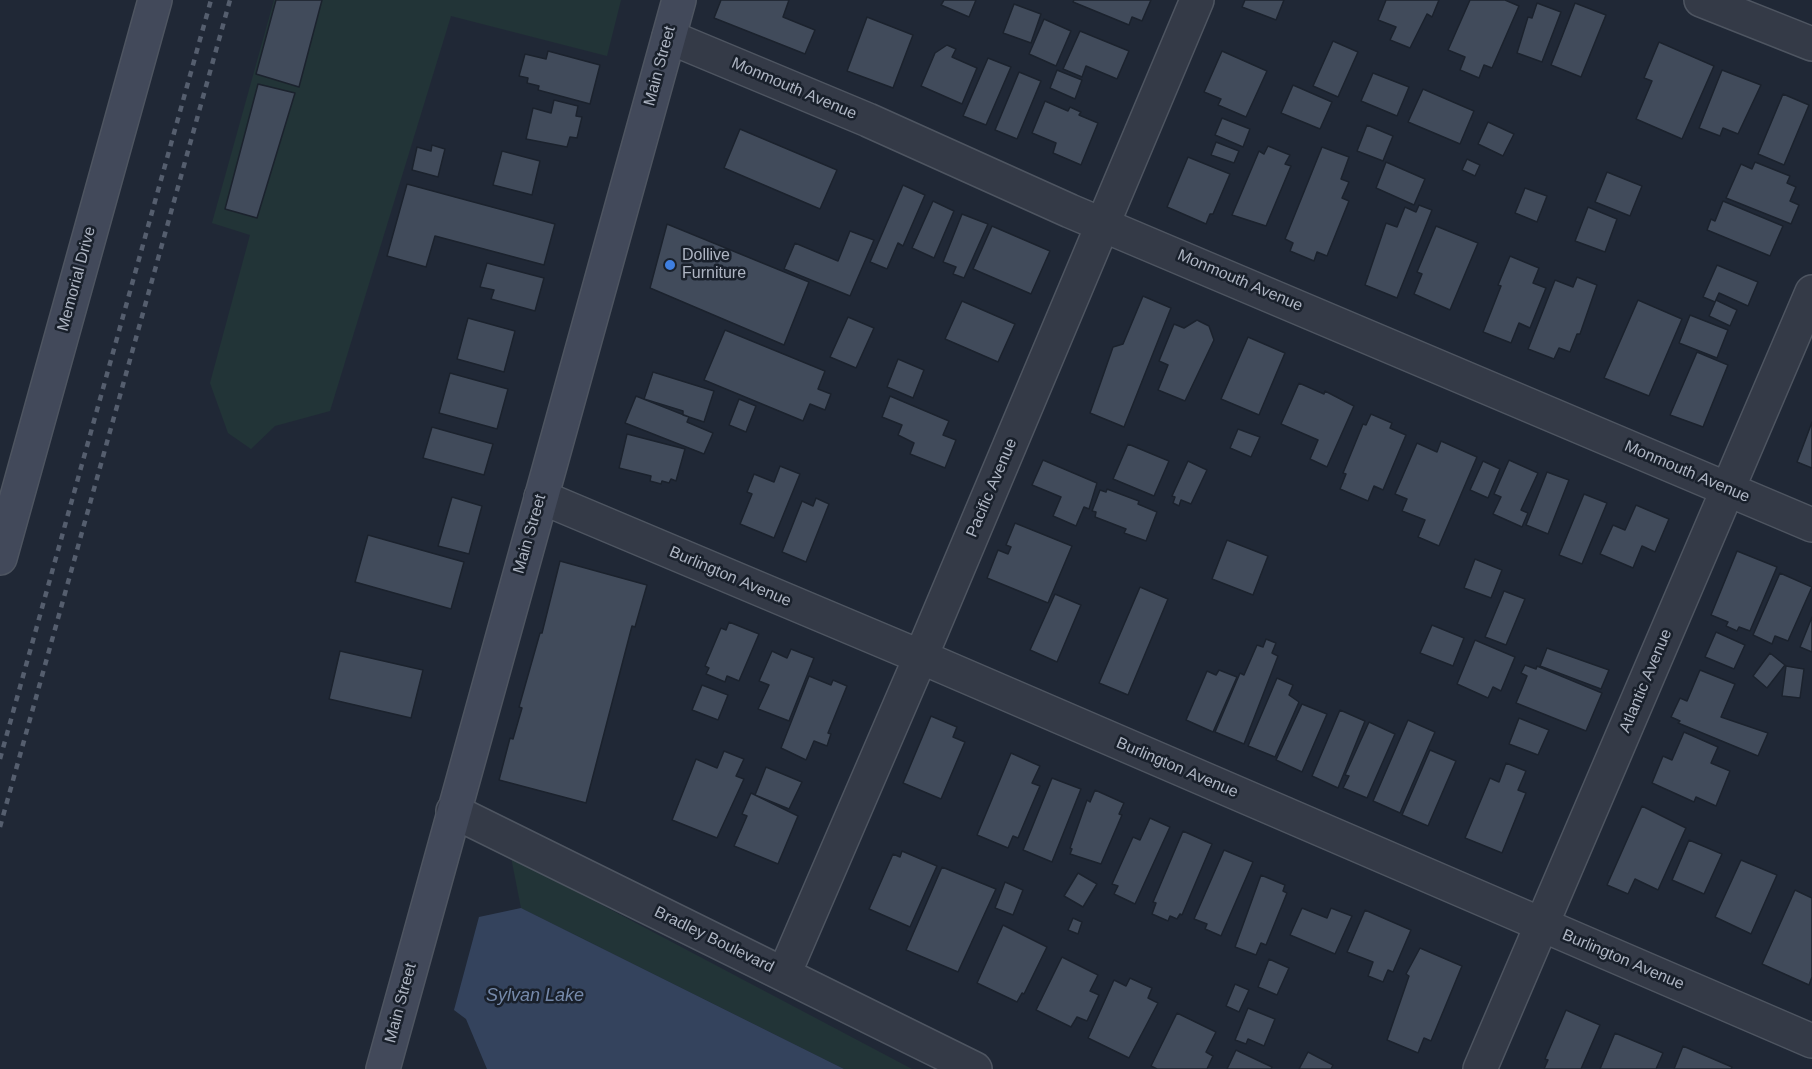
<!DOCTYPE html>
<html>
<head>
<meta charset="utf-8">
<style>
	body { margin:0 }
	canvas { display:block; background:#202836 }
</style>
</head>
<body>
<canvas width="1812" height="1069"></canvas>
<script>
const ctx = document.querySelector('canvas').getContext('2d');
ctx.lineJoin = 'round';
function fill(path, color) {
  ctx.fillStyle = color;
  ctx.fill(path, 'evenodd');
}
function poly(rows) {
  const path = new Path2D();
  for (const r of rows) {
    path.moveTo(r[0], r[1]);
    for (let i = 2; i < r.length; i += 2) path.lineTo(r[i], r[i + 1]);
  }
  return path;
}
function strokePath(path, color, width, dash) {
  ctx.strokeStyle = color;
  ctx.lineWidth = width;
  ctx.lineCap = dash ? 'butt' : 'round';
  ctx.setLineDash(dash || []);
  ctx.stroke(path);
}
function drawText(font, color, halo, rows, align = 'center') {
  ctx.font = font + ' Arial,sans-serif';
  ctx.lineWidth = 5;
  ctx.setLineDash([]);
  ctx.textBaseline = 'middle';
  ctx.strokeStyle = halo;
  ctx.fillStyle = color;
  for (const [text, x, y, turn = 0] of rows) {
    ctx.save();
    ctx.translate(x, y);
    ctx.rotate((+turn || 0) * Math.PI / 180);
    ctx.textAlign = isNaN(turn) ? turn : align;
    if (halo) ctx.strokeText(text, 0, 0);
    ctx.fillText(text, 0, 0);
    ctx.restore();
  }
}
fill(poly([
	[274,0,621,0,607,56,451,16,330,411,275,426,251,449,228,433,210,383,250,235,212,223],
	[511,857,912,1069,844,1069,521,908]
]), '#223437');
fill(poly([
	[521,908,844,1069,487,1069,466,1019,454,1010,479,917]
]), '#34435d');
const building = poly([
	[276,0,322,0,299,87,256,74,276,0],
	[721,0,789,0,783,17,815,30,805,54,714,18,721,0],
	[944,0,976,0,969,17,941,5,944,0],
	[1074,0,1151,0,1142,21,1132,17,1129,25,1073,2,1074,0],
	[1245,0,1284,0,1276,20,1242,7,1245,0],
	[1386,0,1439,0,1432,17,1427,14,1410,48,1390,40,1396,27,1378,20,1386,0],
	[1470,0,1505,0,1519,6,1492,68,1484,65,1479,78,1460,70,1465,57,1448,50,1470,0],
	[1537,3,1561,12,1542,62,1517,53,1528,17,1532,18,1537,3],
	[1575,3,1606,15,1581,77,1551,65,1575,3],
	[1014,4,1041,14,1031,43,1003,33,1014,4],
	[867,17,913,35,893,88,847,71,867,17],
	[1044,19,1071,31,1056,66,1029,54,1044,19],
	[1080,31,1129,51,1117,79,1086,66,1082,77,1063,69,1080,31],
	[1333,41,1358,52,1338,97,1313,86,1333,41],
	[1659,42,1714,66,1682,139,1636,119,1652,81,1644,78,1659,42],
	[947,45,956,49,952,57,977,68,962,104,921,86,935,53,947,45],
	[548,51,600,65,590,104,538,90,539,86,527,83,528,78,519,76,525,54,546,59,548,51],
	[1222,51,1267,71,1246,117,1218,105,1221,99,1204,92,1222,51],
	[988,58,1011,67,986,125,963,116,988,58],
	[1057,70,1082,80,1075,99,1050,88,1057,70],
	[1722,70,1761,85,1738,134,1723,128,1720,136,1699,128,1722,70],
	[1019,72,1041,81,1017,139,995,130,1019,72],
	[1373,73,1409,87,1397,116,1361,101,1373,73],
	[258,84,295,93,257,218,225,209,258,84],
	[1293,85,1332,102,1320,129,1281,113,1293,85],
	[1423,89,1474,111,1460,144,1408,122,1423,89],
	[1783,94,1809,105,1784,165,1758,154,1783,94],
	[554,100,578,106,576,116,582,117,577,138,570,137,567,147,526,139,533,108,551,113,554,100],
	[1045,101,1068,111,1070,107,1081,112,1079,115,1098,123,1081,165,1053,153,1056,143,1032,133,1045,101],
	[1222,118,1250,129,1243,147,1215,135,1222,118],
	[1488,122,1514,134,1503,156,1478,144,1488,122],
	[1367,125,1393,136,1383,161,1357,151,1367,125],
	[740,129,837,170,820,209,724,168,740,129],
	[1216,142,1239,151,1234,163,1211,155,1216,142],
	[432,145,445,149,438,177,412,170,417,147,431,151,432,145],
	[1268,146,1290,155,1285,164,1291,166,1266,226,1232,215,1259,151,1264,154,1268,146],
	[1322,147,1349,157,1341,179,1349,182,1342,198,1349,201,1327,256,1317,252,1314,261,1290,251,1293,243,1285,239,1322,147],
	[502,151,540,161,532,195,493,185,502,151],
	[1188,157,1230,174,1213,214,1210,214,1206,224,1167,207,1188,157],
	[1467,159,1480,165,1475,176,1462,170,1467,159],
	[1386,162,1425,179,1414,205,1376,188,1386,162],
	[1755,162,1790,176,1787,183,1796,187,1790,201,1799,205,1791,224,1726,198,1741,164,1752,169,1755,162],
	[1607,172,1642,186,1630,216,1595,202,1607,172],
	[407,184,555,224,544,265,435,236,426,267,387,256,407,184],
	[903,185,925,195,903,246,898,243,887,269,870,262,903,185],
	[1525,188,1547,196,1537,222,1515,213,1525,188],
	[933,201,954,211,934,258,912,248,933,201],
	[1723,201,1783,226,1770,256,1707,230,1711,219,1715,221,1723,201],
	[1419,205,1432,210,1397,298,1365,285,1386,223,1397,227,1405,207,1416,212,1419,205],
	[1588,207,1617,219,1605,252,1575,241,1588,207],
	[962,214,988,224,964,278,953,274,956,267,943,262,962,214],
	[667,224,809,282,784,345,650,288,667,224],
	[992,226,1050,251,1031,294,973,269,992,226],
	[1436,226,1478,243,1450,310,1414,294,1422,274,1417,272,1436,226],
	[850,231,874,240,850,296,784,269,795,243,838,261,850,231],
	[1510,256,1539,268,1533,283,1546,288,1530,328,1519,323,1511,343,1483,332,1501,286,1498,285,1510,256],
	[487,263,544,278,535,311,491,299,494,290,480,287,487,263],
	[1717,265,1758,282,1748,306,1719,293,1715,302,1703,297,1717,265],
	[1577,277,1597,285,1580,334,1577,334,1570,352,1559,348,1554,359,1528,349,1555,280,1573,287,1577,277],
	[1143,296,1171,308,1124,427,1090,413,1113,347,1123,344,1143,296],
	[1638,300,1682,319,1649,396,1604,378,1638,300],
	[1716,300,1737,310,1730,326,1709,316,1716,300],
	[962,301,1015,324,998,362,945,339,962,301],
	[1690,315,1728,330,1717,358,1679,343,1690,315],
	[848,317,874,328,856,368,830,357,848,317],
	[468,318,515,331,504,372,457,359,468,318],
	[1197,320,1209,326,1214,340,1185,401,1158,390,1168,365,1159,361,1174,324,1184,328,1197,320],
	[725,330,825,371,818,389,831,394,825,410,810,404,803,421,704,380,725,330],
	[1248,337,1285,353,1259,415,1221,399,1248,337],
	[1697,352,1728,365,1703,427,1670,415,1697,352],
	[898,359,924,370,913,398,887,387,898,359],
	[653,372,714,391,704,422,683,415,683,411,644,399,653,372],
	[450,373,508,389,497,429,439,413,450,373],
	[1299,383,1324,394,1325,391,1354,406,1327,467,1310,459,1318,440,1281,424,1299,383],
	[636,396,689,417,687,422,713,433,704,454,625,423,636,396],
	[890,396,949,421,943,435,956,440,945,468,910,454,914,443,898,435,902,425,882,417,890,396],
	[739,399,756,406,746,432,729,425,739,399],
	[1371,414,1392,423,1390,428,1406,435,1383,490,1374,486,1368,501,1340,489,1346,474,1343,473,1363,424,1366,425,1371,414],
	[1812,422,1812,468,1797,462,1812,422],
	[432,427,493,444,484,475,423,458,432,427],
	[1238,429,1260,437,1251,457,1230,448,1238,429],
	[627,434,685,449,676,481,671,479,669,483,662,481,661,484,650,481,651,476,619,468,627,434],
	[1441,441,1477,457,1439,546,1418,537,1425,520,1402,511,1407,499,1395,494,1417,443,1437,452,1441,441],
	[1128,444,1169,461,1154,496,1113,479,1128,444],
	[1043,460,1097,483,1089,509,1084,507,1076,526,1053,516,1061,497,1032,485,1043,460],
	[1509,460,1538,473,1521,510,1528,513,1522,527,1493,514,1501,497,1494,494,1509,460],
	[1188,461,1207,470,1191,504,1181,500,1179,506,1173,503,1175,497,1172,496,1188,461],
	[1483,461,1500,469,1488,498,1470,490,1483,461],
	[780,466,800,474,774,538,740,524,752,494,747,492,754,474,774,482,780,466],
	[1547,472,1569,480,1548,534,1526,525,1547,472],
	[1107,489,1139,501,1138,504,1157,512,1146,541,1124,533,1126,529,1095,517,1096,512,1092,511,1100,490,1106,492,1107,489],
	[1584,494,1607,503,1582,564,1559,555,1584,494],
	[452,497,482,506,469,554,438,546,452,497],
	[816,498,829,504,806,562,782,552,802,501,813,506,816,498],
	[1636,505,1669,519,1655,552,1642,546,1633,568,1600,554,1613,525,1625,530,1636,505],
	[1015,523,1072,546,1048,603,987,578,998,550,1008,554,1011,547,1006,545,1015,523],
	[368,535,464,562,451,609,355,582,368,535],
	[1227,540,1268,556,1253,595,1212,579,1227,540],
	[1737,551,1777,567,1750,631,1739,627,1737,631,1726,626,1728,622,1711,615,1737,551],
	[1475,559,1502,570,1491,598,1464,588,1475,559],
	[560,561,647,585,635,627,632,626,586,803,499,780,510,738,513,739,522,708,519,707,540,633,542,633,560,561],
	[1780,573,1812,587,1788,641,1775,636,1772,644,1753,635,1780,573],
	[1140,587,1168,599,1128,695,1099,683,1140,587],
	[1504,591,1525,599,1506,645,1485,637,1504,591],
	[1055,594,1081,605,1057,662,1030,650,1055,594],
	[1812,617,1812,652,1800,647,1812,617],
	[729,622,759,634,739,681,727,676,725,682,706,674,709,668,705,666,721,628,726,630,729,622],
	[1432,625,1464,638,1453,666,1420,653,1432,625],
	[1716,632,1745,645,1734,669,1705,657,1716,632],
	[1266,639,1276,643,1272,653,1278,656,1244,744,1215,732,1240,673,1244,675,1257,645,1263,647,1266,639],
	[1475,640,1515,657,1501,691,1493,687,1488,698,1457,684,1475,640],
	[1547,648,1609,670,1601,689,1540,666,1547,648],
	[791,649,814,658,789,721,758,709,769,685,759,681,772,651,787,658,791,649],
	[340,651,423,670,411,718,329,699,340,651],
	[1770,653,1785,665,1767,688,1753,676,1770,653],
	[1525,665,1536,669,1537,666,1602,693,1586,731,1516,703,1527,676,1521,673,1525,665],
	[1786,666,1804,669,1800,698,1782,696,1786,666],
	[1219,670,1237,677,1213,732,1186,720,1207,671,1216,675,1219,670],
	[1700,670,1735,684,1721,717,1768,733,1758,756,1678,723,1680,721,1671,717,1680,698,1687,701,1700,670],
	[809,676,831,685,833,680,847,686,828,733,831,734,827,746,814,741,806,760,781,748,809,676],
	[1277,678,1293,685,1289,695,1299,702,1275,757,1248,746,1277,678],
	[702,685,728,695,718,720,692,710,702,685],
	[1302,704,1327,714,1302,772,1276,760,1302,704],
	[1340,710,1365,721,1338,788,1312,776,1340,710],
	[931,716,957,727,953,737,965,742,941,799,903,783,931,716],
	[1519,718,1549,730,1538,755,1509,744,1519,718],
	[1408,720,1435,732,1400,813,1373,801,1408,720],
	[1369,722,1395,734,1367,798,1343,788,1349,776,1345,775,1369,722],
	[1684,732,1718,747,1711,763,1730,771,1716,806,1696,797,1694,802,1652,783,1663,756,1672,760,1684,732],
	[1430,750,1456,761,1428,826,1402,815,1430,750],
	[724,751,744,759,736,776,744,779,717,838,672,820,696,759,717,768,724,751],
	[1011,753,1040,766,1032,783,1040,786,1018,838,1013,836,1008,848,977,835,1011,753],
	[1506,763,1526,771,1518,790,1526,793,1502,853,1465,838,1490,778,1499,782,1506,763],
	[766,767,802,782,789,809,755,795,766,767],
	[1052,778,1081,789,1052,862,1023,850,1052,778],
	[1095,790,1124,803,1119,814,1122,815,1101,864,1070,854,1072,849,1070,848,1087,800,1090,802,1095,790],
	[751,793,798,816,778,864,734,846,747,816,742,814,751,793],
	[1642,806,1686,828,1658,890,1635,879,1628,894,1607,885,1642,806],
	[1150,818,1170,827,1135,904,1114,894,1118,886,1112,884,1133,837,1140,840,1150,818],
	[1183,831,1212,844,1182,915,1180,914,1177,919,1170,916,1168,921,1152,914,1156,903,1153,902,1183,831],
	[1689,840,1722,854,1704,894,1672,880,1689,840],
	[1224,850,1253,862,1221,936,1205,929,1207,924,1194,919,1224,850],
	[902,851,937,866,910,927,869,909,893,854,900,857,902,851],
	[1741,860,1777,875,1751,934,1715,917,1741,860],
	[942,867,996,889,958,972,906,950,942,867],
	[1078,873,1097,884,1083,907,1064,896,1078,873],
	[1261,875,1285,885,1283,891,1287,893,1266,945,1261,943,1256,955,1235,947,1261,875],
	[1005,882,1023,890,1013,915,995,908,1005,882],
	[1795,890,1812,898,1812,977,1809,985,1762,964,1795,890],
	[1302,908,1327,918,1331,908,1352,916,1335,954,1290,935,1302,908],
	[1365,910,1411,930,1393,972,1388,970,1383,982,1368,976,1373,962,1347,952,1365,910],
	[1073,918,1082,922,1078,934,1068,930,1073,918],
	[1003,925,1047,947,1024,994,1022,993,1017,1002,977,983,1003,925],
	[1420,948,1462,966,1431,1041,1424,1038,1418,1053,1387,1040,1409,976,1406,974,1420,948],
	[1062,957,1098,975,1090,991,1099,995,1087,1021,1077,1017,1071,1027,1036,1010,1062,957],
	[1269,959,1289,968,1277,995,1258,987,1269,959],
	[1130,978,1152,988,1148,998,1158,1003,1129,1058,1088,1038,1114,980,1126,986,1130,978],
	[1235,984,1249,990,1239,1012,1226,1006,1235,984],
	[1248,1008,1275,1019,1264,1046,1248,1039,1246,1044,1235,1040,1248,1008],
	[1566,1010,1600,1025,1581,1069,1544,1069,1548,1060,1545,1059,1566,1010],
	[1177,1013,1216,1032,1206,1052,1213,1056,1207,1069,1157,1069,1151,1066,1177,1013],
	[1615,1033,1663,1053,1656,1069,1600,1069,1615,1033],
	[1683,1046,1732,1067,1731,1069,1674,1069,1683,1046],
	[1236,1050,1272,1067,1271,1069,1227,1069,1236,1050],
	[1308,1052,1333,1065,1331,1069,1299,1069,1308,1052]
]);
fill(building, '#414b5b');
strokePath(building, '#1b222d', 1.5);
const street = poly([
	[1701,0,1812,44],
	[669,37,868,120,1070,211,1812,525],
	[541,497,921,657,1812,1041],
	[453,811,975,1069],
	[784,974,930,635,1197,0],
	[1480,1069,1812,292]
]);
const secondary = poly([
	[0,558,155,0],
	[383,1069,679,0]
]);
strokePath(street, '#4e5561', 36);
strokePath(secondary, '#4e5561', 36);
strokePath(street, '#343a47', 33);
strokePath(secondary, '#42495a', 33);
strokePath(poly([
	[0,759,211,0],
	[0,827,230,0]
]), '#555e6e', 4.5, [6, 6]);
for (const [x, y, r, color] of [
	[670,265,6,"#3f7fe0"]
]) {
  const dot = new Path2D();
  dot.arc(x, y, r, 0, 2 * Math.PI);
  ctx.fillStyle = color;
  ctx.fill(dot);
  strokePath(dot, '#19202b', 2);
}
drawText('16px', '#aeb5c3', '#19202b', [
	["Main Street",660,66,-75],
	["Monmouth Avenue",794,89,23],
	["Memorial Drive",77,279,-75],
	["Monmouth Avenue",1240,281,23],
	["Monmouth Avenue",1687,472,23],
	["Pacific Avenue",992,488,-67],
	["Main Street",530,534,-74],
	["Burlington Avenue",730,577,23],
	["Atlantic Avenue",1646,681,-67],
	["Burlington Avenue",1177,768,23],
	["Bradley Boulevard",714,940,26],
	["Burlington Avenue",1623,960,23],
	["Main Street",401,1003,-75]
]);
drawText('16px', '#aeb5c3', '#19202b', [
	["Dollive",682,256],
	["Furniture",682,274]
], 'left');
drawText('italic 18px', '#768aab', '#19202b', [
	["Sylvan Lake",535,996]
]);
</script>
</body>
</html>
